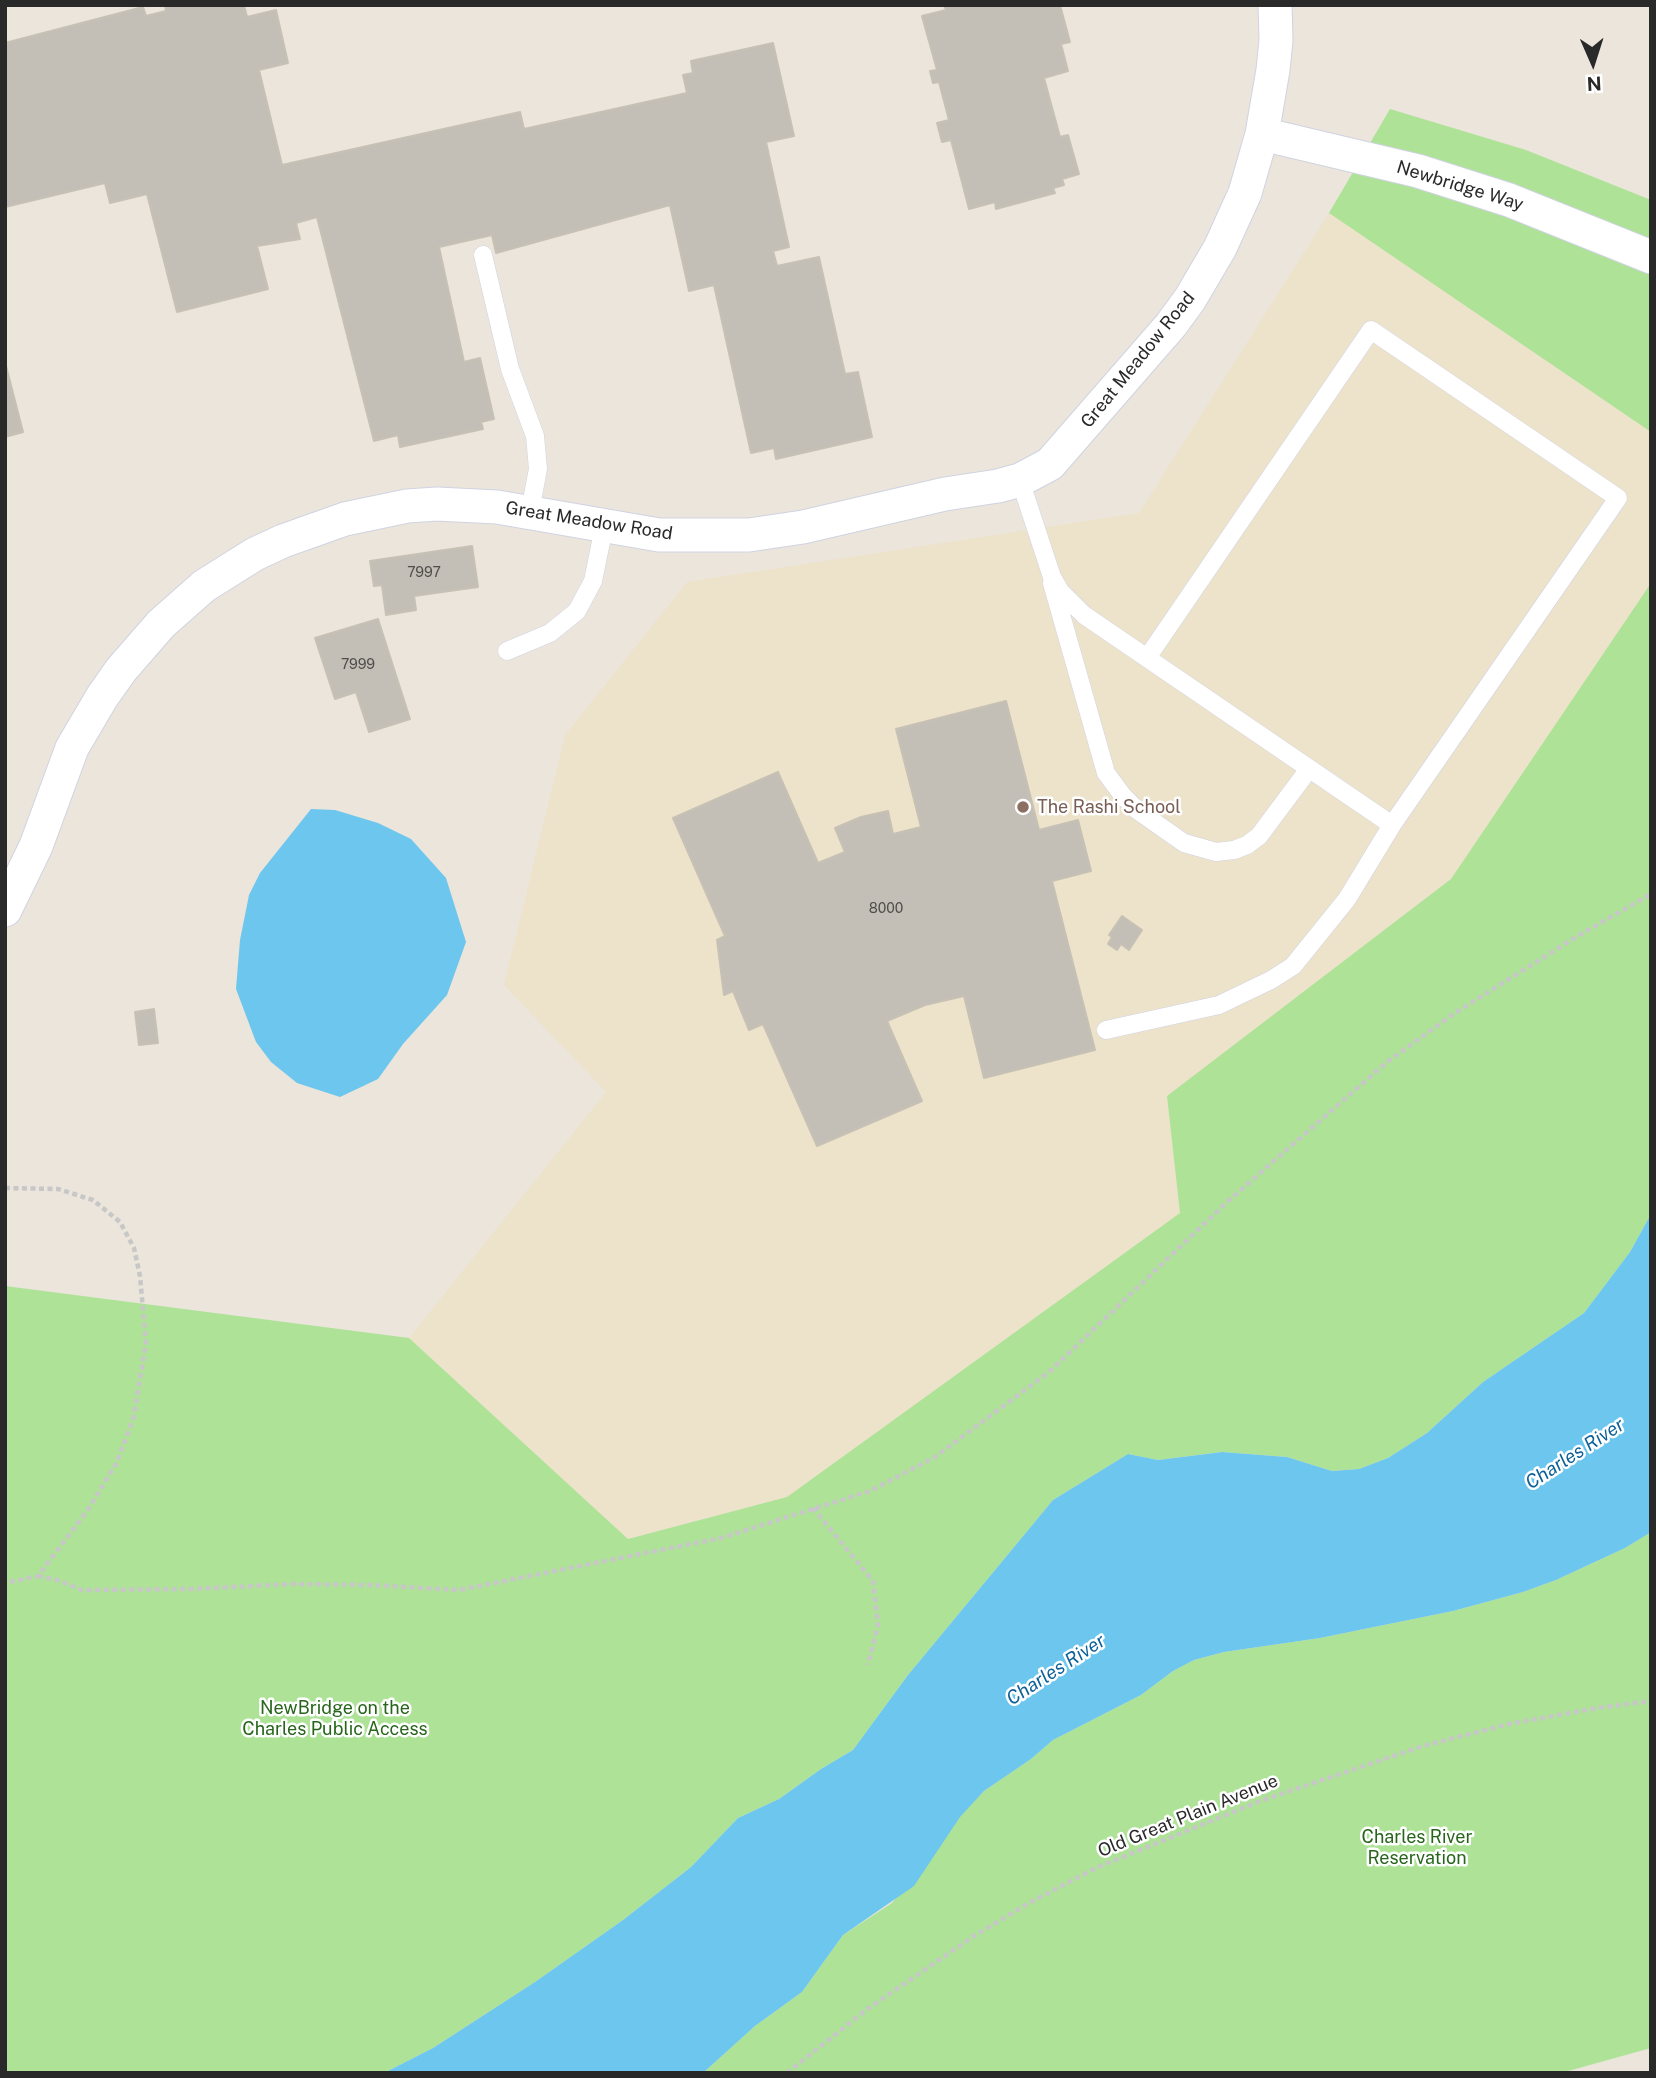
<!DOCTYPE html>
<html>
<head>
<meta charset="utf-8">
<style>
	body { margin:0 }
	#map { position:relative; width:1656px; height:2078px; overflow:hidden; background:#ebe5db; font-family:"Public Sans",sans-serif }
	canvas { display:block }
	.frame { position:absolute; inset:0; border:7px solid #292929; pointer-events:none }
	.north { position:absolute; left:1558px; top:28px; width:70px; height:70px; -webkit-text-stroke:5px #fff; paint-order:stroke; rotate:177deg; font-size:19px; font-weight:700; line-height:28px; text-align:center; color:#292929 }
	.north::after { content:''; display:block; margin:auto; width:24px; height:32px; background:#292929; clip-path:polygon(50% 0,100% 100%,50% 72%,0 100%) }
</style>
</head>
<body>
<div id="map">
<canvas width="1656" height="2078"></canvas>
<div class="frame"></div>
<div class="north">N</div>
</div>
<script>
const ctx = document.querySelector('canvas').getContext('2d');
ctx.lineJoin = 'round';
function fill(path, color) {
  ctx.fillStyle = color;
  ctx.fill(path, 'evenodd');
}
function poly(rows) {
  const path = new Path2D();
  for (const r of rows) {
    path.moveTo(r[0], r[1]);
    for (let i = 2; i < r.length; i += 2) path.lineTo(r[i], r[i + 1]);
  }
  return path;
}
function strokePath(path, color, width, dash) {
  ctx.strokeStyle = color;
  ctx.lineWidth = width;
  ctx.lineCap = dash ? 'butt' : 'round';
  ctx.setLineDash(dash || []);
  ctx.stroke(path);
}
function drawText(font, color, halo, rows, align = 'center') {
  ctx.font = font + ' "Public Sans",sans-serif';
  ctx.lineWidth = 5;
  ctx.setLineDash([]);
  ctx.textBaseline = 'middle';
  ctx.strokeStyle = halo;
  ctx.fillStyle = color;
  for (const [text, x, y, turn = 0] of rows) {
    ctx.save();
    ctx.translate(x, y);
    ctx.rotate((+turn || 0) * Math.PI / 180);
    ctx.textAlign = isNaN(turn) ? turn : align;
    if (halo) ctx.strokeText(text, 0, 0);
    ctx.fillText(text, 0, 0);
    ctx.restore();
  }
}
fill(poly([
	[1329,213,1651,432,1651,583,1451,879,1167,1096,1180,1213,787,1497,628,1539,409,1338,606,1092,504,985,565,735,687,582,1139,513]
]), '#ede3ca');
fill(poly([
	[1390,109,1526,150,1651,200,1651,432,1329,213],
	[1651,583,1651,1214,1630,1252,1584,1313,1483,1382,1427,1433,1388,1458,1359,1469,1332,1471,1287,1457,1222,1452,1158,1460,1128,1454,1053,1500,908,1675,853,1750,821,1769,779,1799,738,1818,691,1867,623,1920,535,1982,433,2048,384,2073,5,2073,5,1286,409,1338,628,1539,787,1497,1180,1213,1167,1096,1451,879],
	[1651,1532,1651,2048,1561,2073,703,2073,755,2026,802,1992,843,1935,892,1903,960,1816,984,1791,1031,1759,1053,1740,1141,1695,1173,1671,1194,1660,1224,1652,1320,1638,1453,1611,1523,1592,1556,1580,1625,1548]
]), '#ade297');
fill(poly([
	[311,809,335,810,378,823,411,839,446,878,466,942,447,995,403,1044,378,1079,340,1097,297,1083,271,1062,256,1042,236,989,240,940,249,895,260,873],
	[1651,1214,1651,1532,1648,1534,1625,1548,1556,1580,1523,1592,1453,1611,1320,1638,1224,1652,1194,1660,1173,1671,1141,1695,1053,1740,1031,1759,984,1791,960,1817,914,1886,843,1935,802,1992,755,2026,703,2073,384,2073,433,2048,535,1982,623,1920,691,1867,738,1818,779,1799,821,1769,853,1750,908,1675,1053,1500,1128,1454,1158,1460,1222,1452,1287,1457,1332,1471,1359,1469,1388,1458,1427,1433,1483,1382,1584,1313,1630,1252]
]), '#6dc6ee');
const building = poly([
	[165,5,244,5,247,17,276,10,288,63,259,70,282,165,520,112,524,129,687,93,683,75,693,73,691,61,773,43,794,136,766,142,789,247,773,251,777,266,819,257,845,374,858,372,872,437,776,459,774,448,751,453,714,285,689,291,670,205,496,253,492,235,439,247,464,362,480,358,494,419,481,422,483,429,400,447,398,435,374,441,317,217,296,223,300,239,257,246,268,289,177,312,147,194,110,203,105,183,5,207,5,43,143,7,146,16,166,11,165,5],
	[944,5,1060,5,1070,42,1061,44,1068,71,1044,78,1060,137,1068,135,1079,174,1062,179,1064,185,1053,188,1055,193,996,209,995,202,969,209,951,140,942,142,937,123,949,120,939,82,933,83,930,71,937,70,922,16,946,10,944,5],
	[5,362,23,432,5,437,5,362],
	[472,546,478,587,414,596,416,610,386,615,382,585,374,586,370,561,472,546],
	[378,619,410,719,369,732,356,692,335,699,315,638,378,619],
	[1006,701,1039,830,1078,820,1091,871,1052,881,1095,1050,984,1078,964,996,925,1005,887,1021,922,1101,817,1146,763,1024,749,1030,733,991,724,995,717,940,725,936,673,818,778,772,818,863,845,852,835,828,861,817,888,811,893,834,921,827,896,729,1006,701],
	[1122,916,1142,930,1129,950,1121,944,1117,950,1108,944,1112,937,1109,935,1122,916],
	[154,1009,158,1043,139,1045,135,1012,154,1009]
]);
fill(building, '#c4bfb6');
strokePath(building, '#c7c1b5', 2);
const service = poly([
	[483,255,510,369,535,436,538,469,530,511],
	[1020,480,1052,577,1060,591,1084,615,1392,825],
	[1052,583,1106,773,1123,796,1137,810,1184,843,1216,852,1234,850,1247,845,1259,836,1309,769],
	[507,651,550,633,577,611,593,581,604,527],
	[1106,1030,1219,1005,1271,980,1293,966,1347,899,1392,825,1618,498,1371,330,1147,658]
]);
const minor = poly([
	[1262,134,1418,171,1509,200,1651,257],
	[5,910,36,846,72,748,102,697,121,670,161,624,204,586,255,554,283,541,345,519,407,506,437,504,497,507,659,535,749,535,803,527,945,494,998,486,1020,480,1050,464,1171,325,1190,299,1220,248,1245,193,1262,134,1273,70,1276,40,1275,5]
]);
strokePath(service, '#d0d3e2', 19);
strokePath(minor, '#d0d3e2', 35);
strokePath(poly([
	[5,1188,58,1189,93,1200,120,1222,134,1248,140,1276,146,1343,133,1420,116,1464,87,1511,38,1576,5,1583],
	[813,1508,873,1581,878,1625,868,1665],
	[38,1576,57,1580,82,1590,193,1589,292,1584,371,1585,459,1590,721,1538,870,1491,935,1457,1049,1372,1227,1202,1387,1062,1455,1013,1576,937,1651,894],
	[787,2073,866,2010,974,1936,1029,1903,1096,1868,1260,1801,1423,1746,1509,1724,1597,1708,1651,1701]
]), '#c7c7c7', 4.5, [5, 3.5]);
strokePath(service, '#fff', 18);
strokePath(minor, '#fff', 33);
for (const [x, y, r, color] of [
	[1023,807,7,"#8d6e63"]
]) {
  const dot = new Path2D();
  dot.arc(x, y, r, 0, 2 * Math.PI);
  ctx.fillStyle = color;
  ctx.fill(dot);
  strokePath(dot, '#fff', 2.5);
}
drawText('14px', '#504e4c', null, [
	["7997",424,573],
	["7999",358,665],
	["8000",886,909]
]);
drawText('18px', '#292929', '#fff', [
	["Newbridge Way",1460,186,17],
	["Great Meadow Road",1138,360,-51],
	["Great Meadow Road",589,521,9],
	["Old Great Plain Avenue",1188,1816,-22]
]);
drawText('18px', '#785e54', '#fff', [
	["The Rashi School",1037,807]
], 'left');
drawText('18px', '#26651a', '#fff', [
	["NewBridge on the",335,1708],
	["Charles Public Access",335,1729],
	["Charles River",1417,1837],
	["Reservation",1417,1858]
]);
drawText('italic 19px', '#0e6299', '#fff', [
	["Charles River",1575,1454,-33],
	["Charles River",1056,1670,-33]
]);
</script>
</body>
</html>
